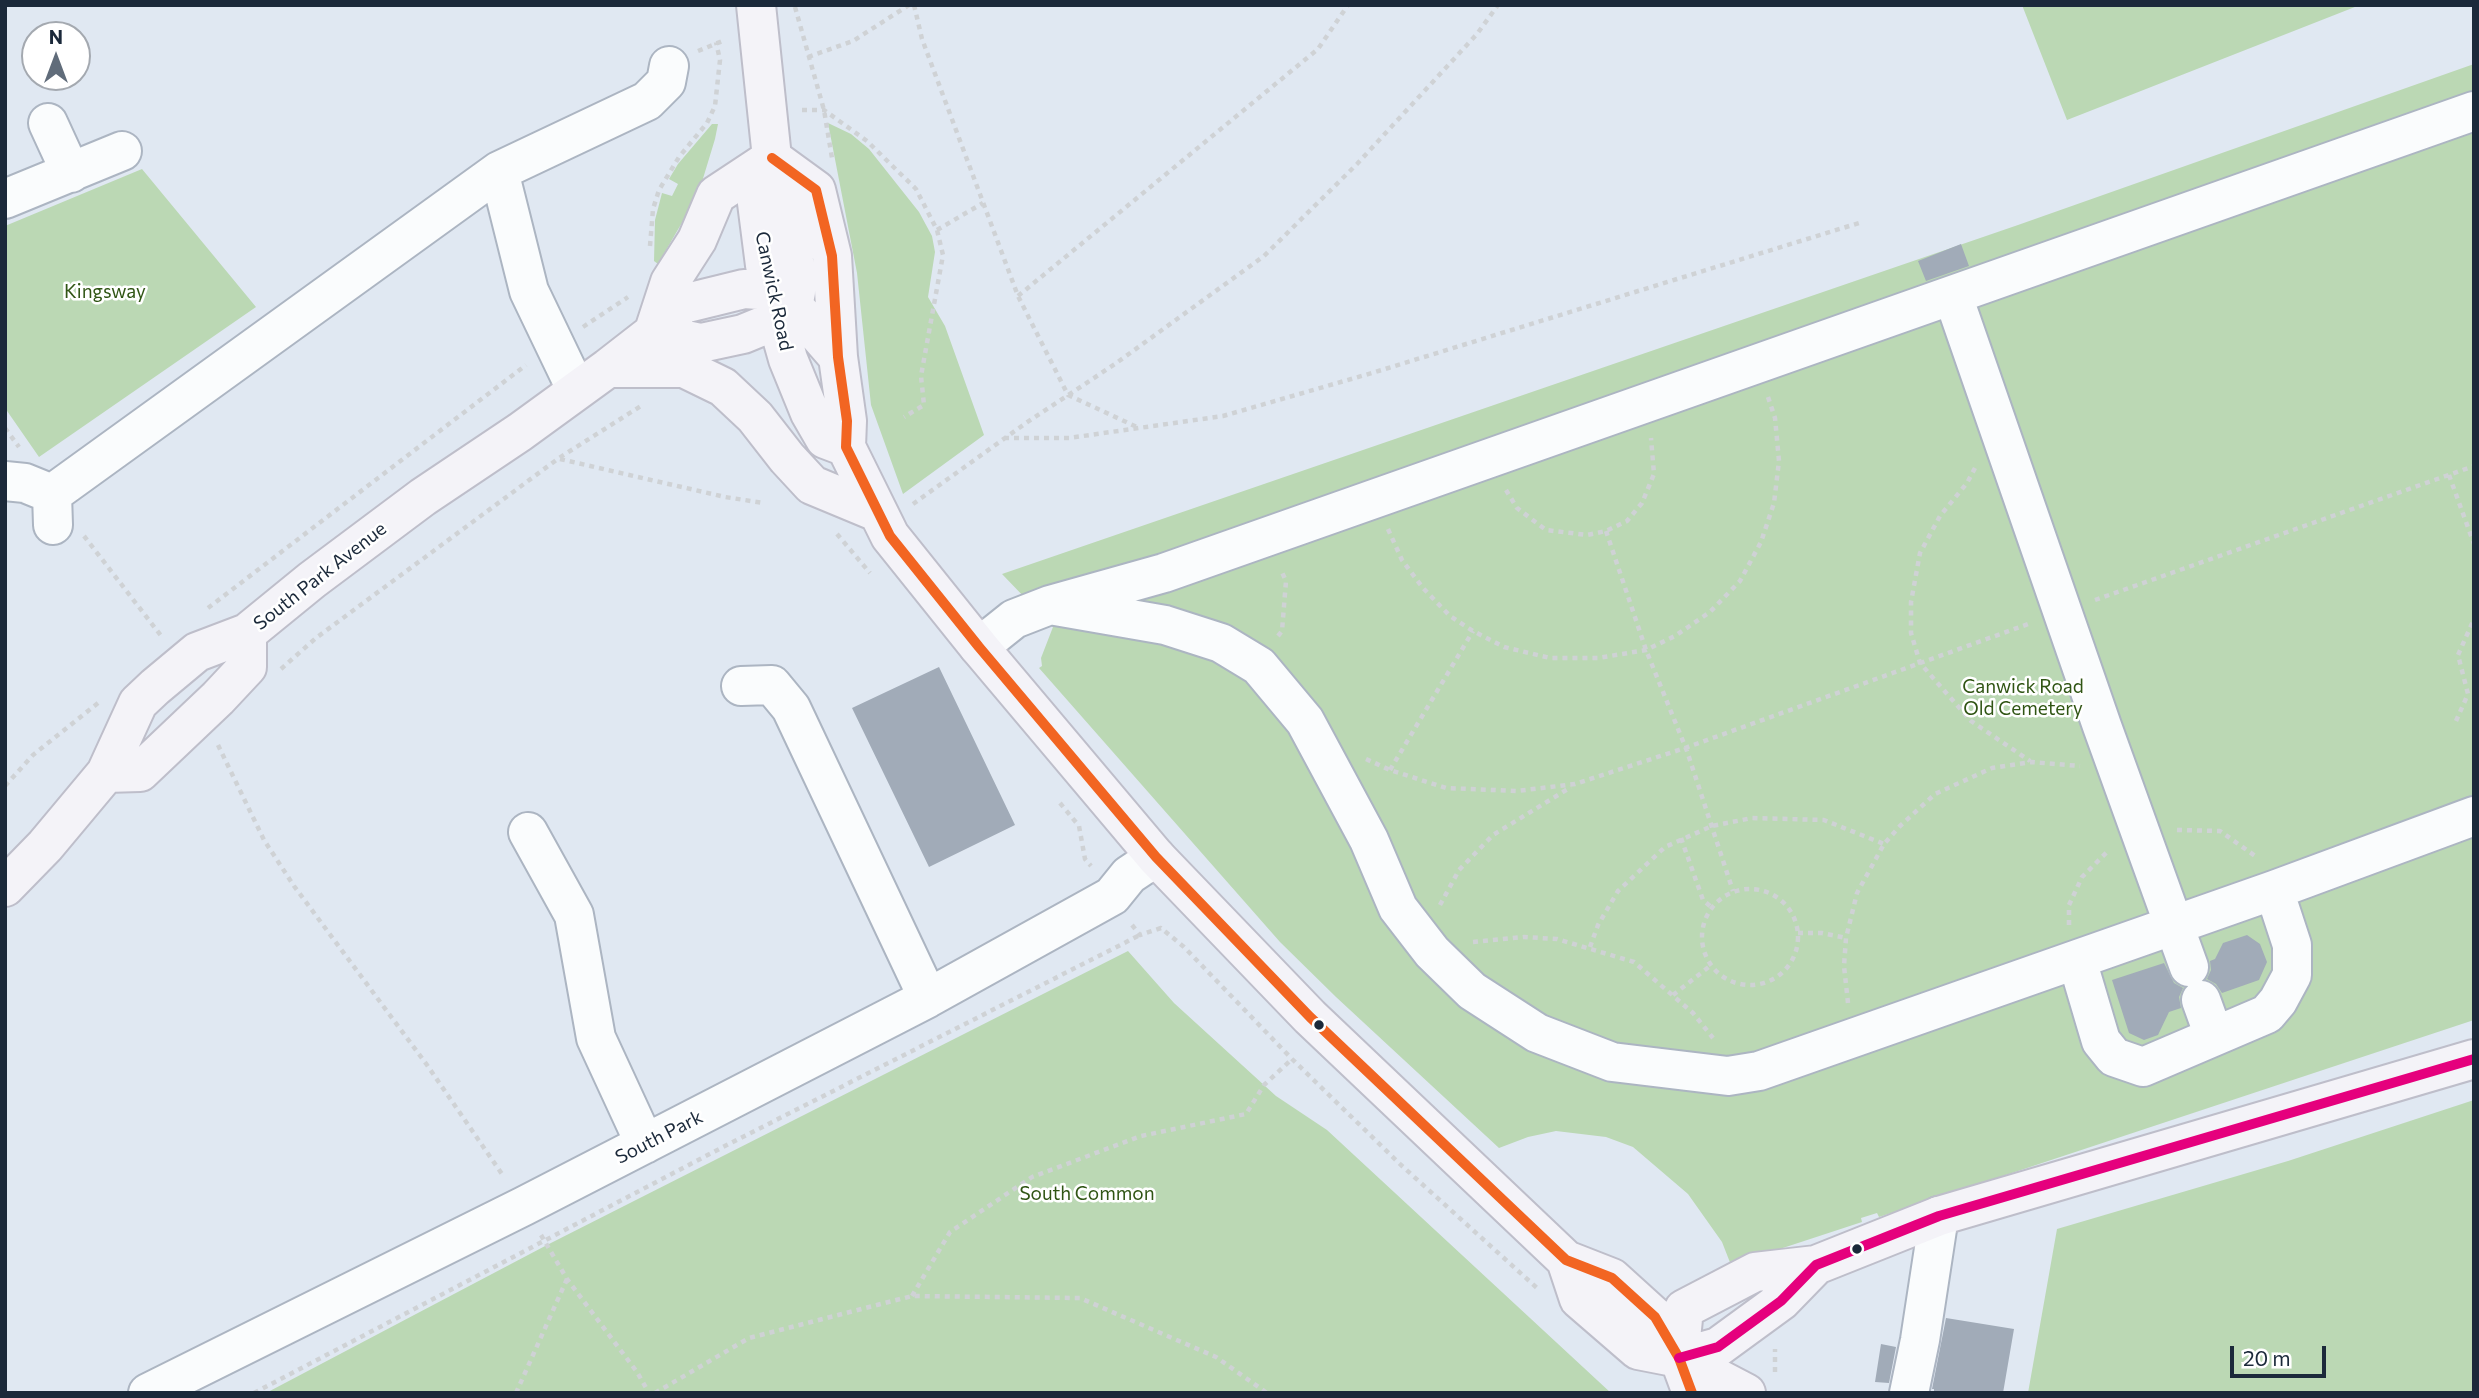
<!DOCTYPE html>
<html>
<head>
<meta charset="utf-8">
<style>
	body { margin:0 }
	#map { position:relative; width:2479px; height:1398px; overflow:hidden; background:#e0e8f2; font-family:Commissioner,sans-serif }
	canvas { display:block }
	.frame { position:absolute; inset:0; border:7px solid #1b293a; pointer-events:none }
	.north { position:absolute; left:21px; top:21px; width:70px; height:70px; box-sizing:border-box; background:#fff; border:2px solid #a4a9b0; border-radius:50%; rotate:0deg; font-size:19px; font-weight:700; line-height:28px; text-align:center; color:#1b293a }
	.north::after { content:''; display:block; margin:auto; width:24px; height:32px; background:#606c7a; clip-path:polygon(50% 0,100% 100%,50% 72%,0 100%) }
	.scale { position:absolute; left:2230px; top:1346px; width:96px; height:32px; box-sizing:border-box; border:4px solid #1b293a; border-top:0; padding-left:9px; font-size:21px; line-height:24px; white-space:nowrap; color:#1b293a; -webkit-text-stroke:5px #fff; paint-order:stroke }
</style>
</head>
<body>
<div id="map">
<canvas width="2479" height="1398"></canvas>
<div class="frame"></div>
<div class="north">N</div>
<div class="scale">20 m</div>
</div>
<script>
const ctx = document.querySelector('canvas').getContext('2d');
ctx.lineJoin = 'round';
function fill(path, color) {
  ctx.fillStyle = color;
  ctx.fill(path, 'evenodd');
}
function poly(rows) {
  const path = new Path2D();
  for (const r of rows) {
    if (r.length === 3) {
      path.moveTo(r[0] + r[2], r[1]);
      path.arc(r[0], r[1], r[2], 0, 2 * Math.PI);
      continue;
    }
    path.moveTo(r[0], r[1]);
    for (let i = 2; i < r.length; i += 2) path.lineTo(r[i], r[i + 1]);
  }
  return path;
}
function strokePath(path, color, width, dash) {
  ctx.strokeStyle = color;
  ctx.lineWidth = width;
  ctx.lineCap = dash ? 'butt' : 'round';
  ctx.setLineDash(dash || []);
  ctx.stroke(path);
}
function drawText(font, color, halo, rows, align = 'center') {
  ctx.font = font + ' Commissioner,sans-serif';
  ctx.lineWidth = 5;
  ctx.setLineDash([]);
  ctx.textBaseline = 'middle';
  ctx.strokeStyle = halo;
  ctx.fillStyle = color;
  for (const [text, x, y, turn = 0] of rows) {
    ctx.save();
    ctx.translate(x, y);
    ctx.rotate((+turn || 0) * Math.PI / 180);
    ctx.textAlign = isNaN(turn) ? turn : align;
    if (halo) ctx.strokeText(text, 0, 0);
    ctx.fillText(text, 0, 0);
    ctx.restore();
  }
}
fill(poly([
	[2022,5,2360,5,2067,120],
	[2474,64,2474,1020,1879,1217,1877,1213,1861,1218,1862,1222,1731,1265,1722,1242,1688,1194,1633,1147,1606,1137,1556,1131,1528,1137,1499,1148,1336,997,1280,942,1039,668,1042,666,1041,658,1053,627,1002,574,2018,225],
	[828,123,851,134,869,149,919,212,932,236,935,252,928,297,945,326,984,435,903,494,871,405,857,273],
	[712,124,718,124,715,139,698,195,658,264,654,261,655,220,662,193,672,196,678,184,669,179,678,164],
	[142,169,256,307,39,457,5,408,5,226],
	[1128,951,1174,1003,1276,1096,1327,1130,1611,1393,266,1393,547,1245],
	[2474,1100,2474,1393,2028,1393,2057,1229,2288,1161]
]), '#bbd8b4');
fill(poly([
	[1961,244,1969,266,1926,281,1918,261],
	[939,667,1015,825,929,867,852,708],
	[2247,935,2260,944,2267,962,2259,980,2222,993,2216,984,2207,979,2211,970,2210,961,2215,959,2223,943],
	[2164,963,2174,983,2183,988,2179,997,2181,1008,2169,1012,2158,1035,2144,1040,2129,1033,2112,980],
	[1946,1318,2014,1329,2003,1393,1934,1393,1934,1389,1932,1389],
	[1881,1344,1896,1347,1889,1383,1875,1382]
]), '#a1abb8');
const minor = poly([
	[48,123,71,173],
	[499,171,529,291,576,389],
	[5,199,122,151],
	[1953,296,2102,726,2189,967],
	[5,481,25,483,52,494,53,525],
	[52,494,499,171,647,101,666,82,669,66],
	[1050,605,1165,625,1221,643,1259,666,1305,721,1369,840,1398,908,1432,952,1472,991,1537,1033,1612,1062,1728,1076,1759,1071,2274,890,2474,816],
	[979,647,1014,619,1050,605,1164,573,2474,111],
	[741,686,772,685,791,708,928,998],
	[528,832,574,915,596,1038,645,1144],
	[2077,960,2101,1041,2114,1057,2143,1067,2267,1014,2278,1001,2292,975,2292,945,2274,890],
	[2201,1000,2214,1036],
	[148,1393,524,1206,928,998,1112,896,1129,875,1156,857],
	[1909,1393,1920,1340,1939,1216]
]);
const major = poly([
	[756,5,772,158,756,195,765,265,777,320,788,359,810,413,825,439,846,447],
	[772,158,816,190,832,256,838,357,847,421,846,447,890,536,979,647,1156,857,1310,1017,1566,1260,1612,1278,1655,1317,1679,1358,1692,1393],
	[655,328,670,282,697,240,716,195,772,158],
	[653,333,701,343,743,334,777,320,793,306,796,292,796,278,786,190,772,158],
	[608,368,684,368,723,387,755,417,787,458,812,485,877,512],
	[106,773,140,772,218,698,247,667,247,633],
	[5,887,45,846,106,773,138,703,155,687,197,652,247,633,312,580,423,497,520,432,608,368,653,333,683,304,744,289,759,290,777,297,798,311,838,357],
	[1566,1260,1579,1299,1638,1350,1679,1358,1746,1393],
	[1679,1358,1718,1347,1781,1301,1816,1265,1939,1216,2474,1059],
	[1679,1358,1684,1309,1755,1272,1816,1265]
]);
strokePath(minor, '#acb5c2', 42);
strokePath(major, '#bebeca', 42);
strokePath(poly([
	[914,5,922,39,1018,296,1068,395,1139,428],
	[795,7,824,110,832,158],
	[698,51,725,40],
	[808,57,853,41,909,5],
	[802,110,824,110,867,141,916,189,937,230,943,255,921,376,924,405,904,417],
	[937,230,983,203],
	[650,246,653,209,659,190,679,157,707,123,715,106,720,60,716,42],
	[1018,296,1318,49,1348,5],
	[583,327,628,297],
	[5,428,19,447],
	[1004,438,1069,438,1223,416,1372,373,1859,223],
	[560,459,725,497,764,503],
	[1975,468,1967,483,1940,516,1920,553,1911,602,1911,633,1920,663,1971,721,2030,761],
	[2449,475,2474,544],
	[1506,490,1517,508,1546,530,1587,535,1606,531,1627,521,1642,503,1654,474,1651,438],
	[913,504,1026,423,1115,364,1264,256,1357,164,1477,34,1498,5],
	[1388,529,1402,560,1423,588,1450,616,1473,631,1504,647,1550,658,1598,658,1646,650,1675,636,1710,612,1740,581,1761,542,1774,503,1779,461,1775,418,1768,397],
	[1606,531,1646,650,1687,751,1733,891],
	[837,534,870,573],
	[84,536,162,637],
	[2095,600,2474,466],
	[208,608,526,365],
	[1278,636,1282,631,1286,581,1281,570],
	[281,669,316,638,559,458,644,404],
	[2456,721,2468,694,2458,655,2474,619],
	[218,745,264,840,294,886,427,1065,504,1177],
	[1366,759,1390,770,1446,788,1517,791,1575,784,1685,748,2031,623],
	[1390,770,1473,631],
	[5,786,33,755,98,703],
	[1060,803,1079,826,1085,859,1091,866],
	[2177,830,2220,831,2258,858],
	[1681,838,1703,900,1711,907],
	[1750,937,48],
	[1440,905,1459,870,1493,835,1571,787],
	[1132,925,1140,935,1161,928,1184,947,1292,1059,1401,1165,1537,1288],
	[2069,925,2069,905,2082,877,2109,850],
	[1798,933,1822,933,1846,938],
	[1473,942,1524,937,1557,939,1634,962,1693,1013,1713,1038],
	[1590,947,1598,925,1618,891,1665,847,1712,826,1752,818,1824,820,1884,844],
	[1673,995,1710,966],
	[1848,1003,1844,966,1846,938,1857,893,1884,844,1900,826,1935,794,1992,768,2031,762,2080,766],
	[541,1235,567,1279,637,1372,649,1393],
	[912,1296,950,1232,1032,1177,1141,1136,1246,1114,1264,1085,1292,1059],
	[1775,1372,1775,1349],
	[254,1393,723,1147,1140,935],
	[516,1393,567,1279],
	[655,1393,749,1338,912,1296,1080,1298,1216,1357,1267,1393]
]), '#cfd2d5', 4.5, [5, 5]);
strokePath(minor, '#fafcfd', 38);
strokePath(major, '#f4f3f8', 38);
strokePath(poly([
	[772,158,816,190,832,256,838,357,847,421,846,447,890,536,979,647,1156,857,1310,1017,1566,1260,1612,1278,1655,1317,1679,1358,1692,1393]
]), '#f26522', 10);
strokePath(poly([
	[1679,1358,1718,1347,1781,1301,1816,1265,1939,1216,2474,1059]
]), '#e5007d', 10);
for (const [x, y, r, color] of [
	[1319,1025,6,"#1b293a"],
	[1857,1249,6,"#1b293a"]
]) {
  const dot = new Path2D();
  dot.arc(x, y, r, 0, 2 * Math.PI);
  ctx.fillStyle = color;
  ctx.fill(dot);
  strokePath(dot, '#fff', 2.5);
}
drawText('19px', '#1b293a', '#fff', [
	["Canwick Road",774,291,78],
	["South Park Avenue",320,576,-38],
	["South Park",659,1137,-27]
]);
drawText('19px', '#305514', '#fff', [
	["Kingsway",105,292],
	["Canwick Road",2023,687],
	["Old Cemetery",2023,709],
	["South Common",1087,1194]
]);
</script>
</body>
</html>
